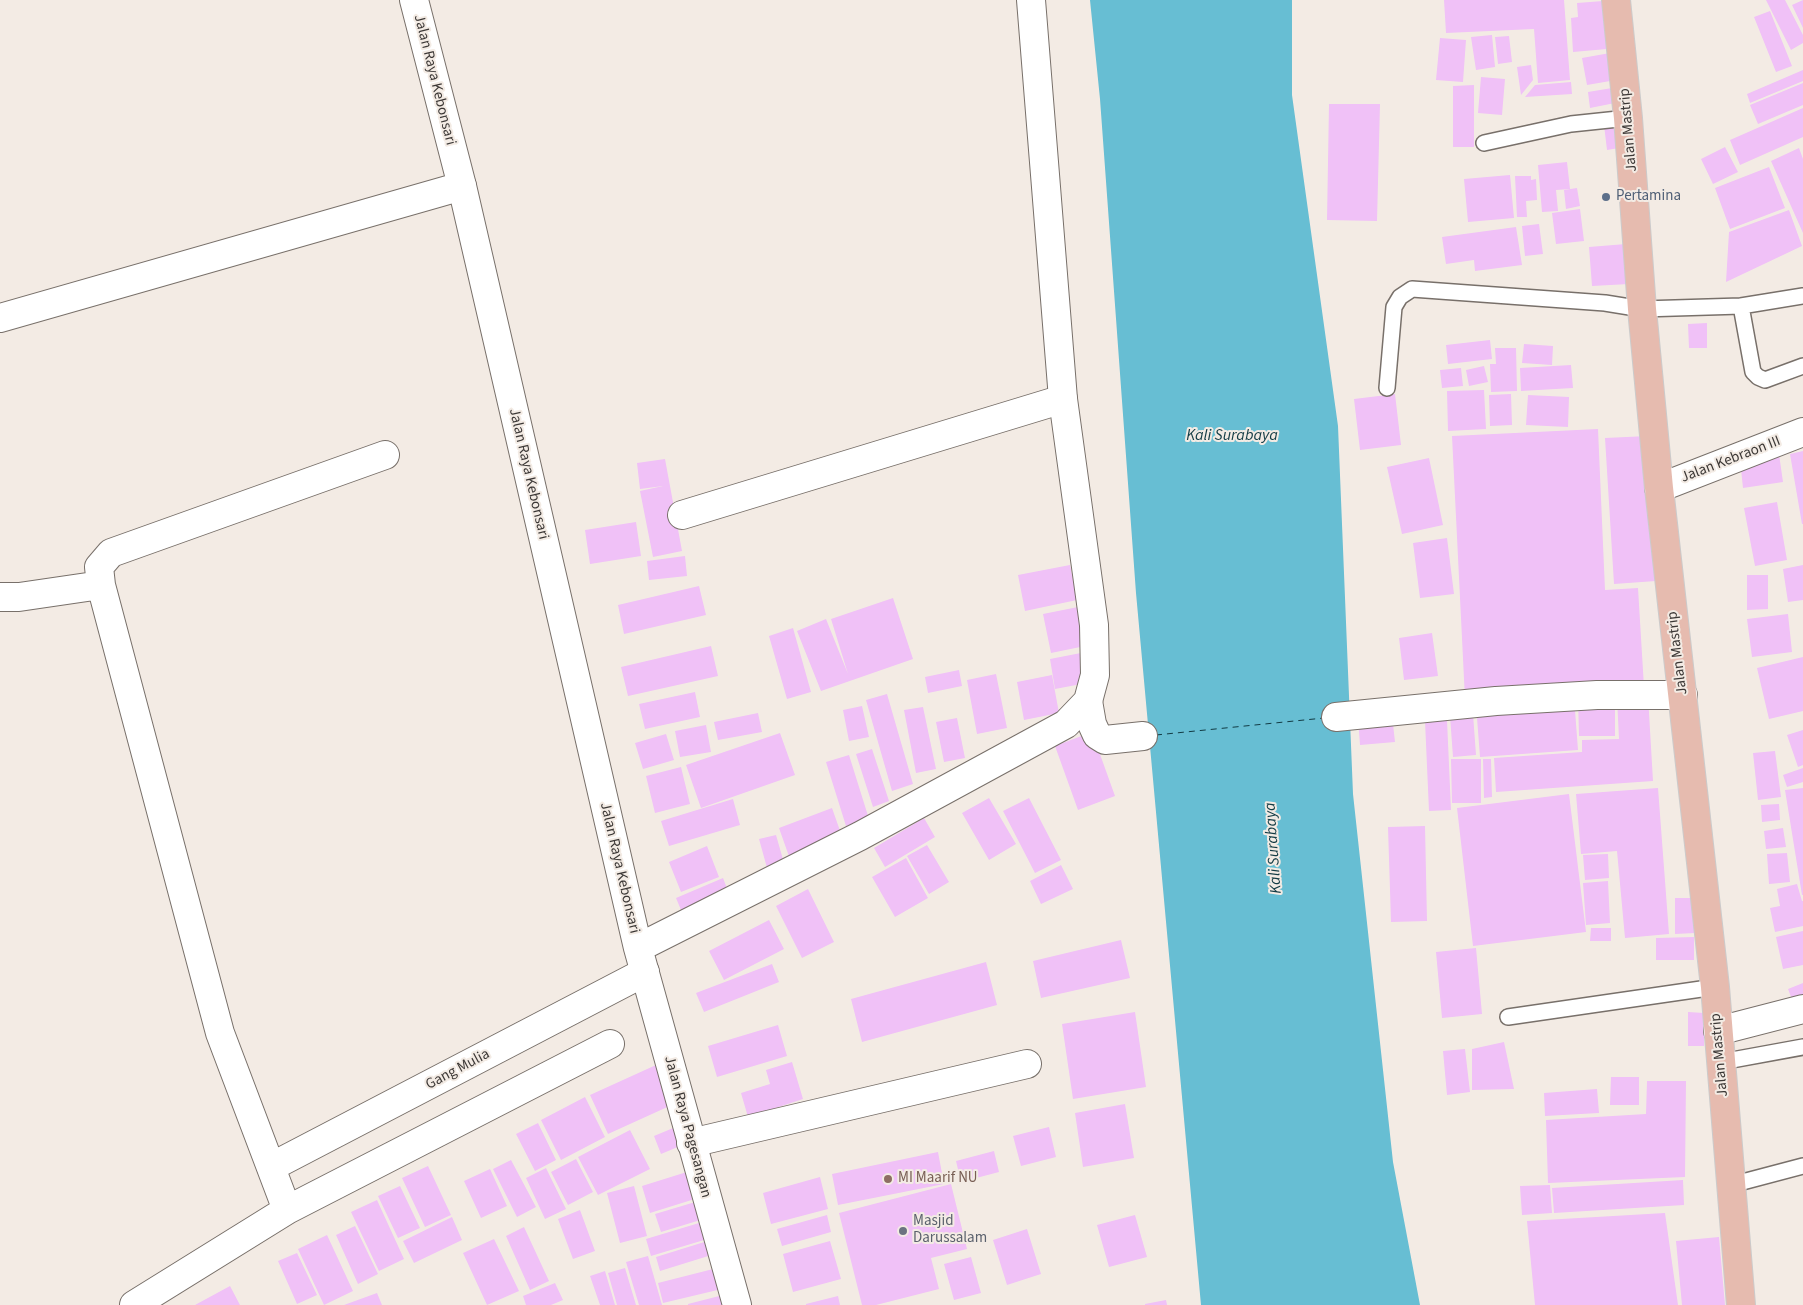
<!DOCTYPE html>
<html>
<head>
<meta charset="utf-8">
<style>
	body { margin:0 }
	canvas { display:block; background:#f3ebe4 }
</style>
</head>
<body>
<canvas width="1803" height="1305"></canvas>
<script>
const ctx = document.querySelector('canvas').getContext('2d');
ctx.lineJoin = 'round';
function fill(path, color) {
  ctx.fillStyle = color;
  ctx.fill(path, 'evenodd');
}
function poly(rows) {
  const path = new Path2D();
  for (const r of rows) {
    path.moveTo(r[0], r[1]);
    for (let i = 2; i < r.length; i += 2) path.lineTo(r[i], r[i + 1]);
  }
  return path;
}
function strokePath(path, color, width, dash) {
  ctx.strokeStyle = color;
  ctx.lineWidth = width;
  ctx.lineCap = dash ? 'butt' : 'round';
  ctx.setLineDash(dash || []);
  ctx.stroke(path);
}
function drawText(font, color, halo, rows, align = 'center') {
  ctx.font = font + ' "Source Sans 3",sans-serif';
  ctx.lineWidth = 4;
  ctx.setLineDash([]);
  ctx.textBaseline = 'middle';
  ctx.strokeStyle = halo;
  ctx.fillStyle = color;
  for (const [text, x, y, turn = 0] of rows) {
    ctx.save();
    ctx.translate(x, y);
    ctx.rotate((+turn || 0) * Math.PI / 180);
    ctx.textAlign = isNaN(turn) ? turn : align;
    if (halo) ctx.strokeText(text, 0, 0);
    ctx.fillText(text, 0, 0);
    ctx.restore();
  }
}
fill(poly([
	[1090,0,1292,0,1292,95,1338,426,1353,794,1393,1162,1420,1305,1201,1305,1136,593,1100,99]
]), '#67bed3');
strokePath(poly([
	[1156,735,1324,718]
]), '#123b44', 1, [6, 5]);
fill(poly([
	[1444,0,1564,0,1570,80,1538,83,1534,29,1446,33],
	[1766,0,1785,0,1803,35,1803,43,1791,50],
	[1803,0,1803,28,1792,5],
	[1603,1,1607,49,1573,52,1571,18,1578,17,1577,3],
	[1770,11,1792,66,1776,72,1754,17],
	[1492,35,1495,67,1476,70,1471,37],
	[1509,36,1512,62,1498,64,1495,37],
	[1440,38,1466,40,1463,82,1436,80],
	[1610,53,1616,80,1587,85,1582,58],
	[1531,65,1533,80,1521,95,1517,67],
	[1803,70,1803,81,1750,103,1747,94],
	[1481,77,1505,79,1502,115,1478,113],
	[1571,82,1572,94,1525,97,1535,85],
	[1803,83,1803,105,1758,124,1750,105],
	[1474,85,1474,147,1453,147,1453,86],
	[1618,87,1620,102,1590,108,1588,92],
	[1329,104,1380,104,1377,221,1327,220],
	[1803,108,1803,137,1740,165,1730,140],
	[1622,122,1625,147,1607,150,1604,125],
	[1725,147,1738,172,1713,184,1701,159],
	[1799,148,1803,159,1803,233,1771,161],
	[1567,162,1570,189,1556,190,1558,211,1542,212,1538,165],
	[1769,167,1785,208,1730,229,1715,188],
	[1510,175,1514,218,1468,222,1464,179],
	[1515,176,1531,176,1531,180,1536,179,1537,200,1526,201,1527,217,1517,217],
	[1577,188,1580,206,1566,209,1564,190],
	[1580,209,1584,241,1556,244,1552,213],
	[1789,210,1802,246,1726,282,1729,232],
	[1539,224,1543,254,1525,256,1522,226],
	[1516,227,1522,265,1475,271,1474,260,1446,264,1442,237],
	[1626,244,1629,284,1592,286,1589,247],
	[1707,323,1707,348,1689,348,1688,324],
	[1490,340,1492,359,1448,364,1446,345],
	[1524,344,1553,346,1552,365,1522,363],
	[1495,348,1516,348,1517,391,1491,392,1490,364,1496,364],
	[1571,365,1573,388,1521,391,1520,368],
	[1484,366,1488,382,1469,386,1466,370],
	[1461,368,1463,386,1442,388,1440,370],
	[1484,390,1486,429,1448,431,1447,391],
	[1395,394,1401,445,1360,450,1354,399],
	[1511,394,1512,425,1490,426,1489,395],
	[1528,395,1569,397,1568,427,1526,425],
	[1598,429,1605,590,1638,588,1644,687,1465,699,1452,436],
	[1648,436,1656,581,1614,584,1605,438],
	[1803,451,1803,524,1802,524,1790,454],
	[1779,454,1783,482,1743,488,1740,460],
	[1429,458,1443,525,1402,534,1387,467],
	[665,459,682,551,653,557,640,491,663,486,640,489,637,463],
	[1777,502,1787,560,1755,566,1744,508],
	[636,522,641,556,590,564,585,530],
	[1447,538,1454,594,1420,598,1413,543],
	[685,556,687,576,649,580,647,561],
	[1070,565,1077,600,1025,611,1018,575],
	[1803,565,1803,600,1788,602,1783,569],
	[1747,575,1768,575,1768,609,1747,610],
	[699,586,706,615,624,634,618,605],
	[893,598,913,659,821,691,797,631,826,619,848,674,831,619],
	[1083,606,1090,645,1051,653,1043,614],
	[1788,614,1792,652,1752,657,1747,619],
	[793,628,811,692,787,699,769,636],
	[1432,633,1438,676,1404,680,1399,638],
	[711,646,718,676,628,696,621,667],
	[1086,652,1092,682,1055,689,1050,659],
	[1803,657,1803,711,1769,719,1757,668],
	[959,670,962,686,928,693,925,677],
	[996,674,1007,728,977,734,967,680],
	[1052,675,1059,713,1024,720,1017,682],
	[695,692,700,717,645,729,639,704],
	[887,694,913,784,892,791,866,700],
	[1648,696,1653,781,1496,792,1494,758,1582,752,1582,740,1619,739,1617,698],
	[1574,697,1578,750,1480,757,1476,705],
	[1615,697,1615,736,1579,736,1578,698],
	[862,706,869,737,849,741,843,710],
	[923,707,936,769,916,773,904,710],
	[758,713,762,732,718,740,714,722],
	[1473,714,1476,755,1453,757,1450,716],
	[1392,715,1395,742,1360,745,1358,718],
	[957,718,965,758,944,762,936,722],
	[1447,720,1451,810,1429,811,1425,721],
	[706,725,711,752,680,757,675,731],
	[1803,730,1803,765,1798,767,1787,735],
	[1092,732,1115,796,1078,810,1055,746],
	[780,733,795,775,701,808,686,765],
	[666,734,674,760,643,769,635,743],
	[872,749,889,801,873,807,856,754],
	[1775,751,1781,797,1758,800,1753,753],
	[849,755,869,819,846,826,826,762],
	[1451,759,1481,759,1481,803,1452,803],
	[1483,759,1491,759,1492,797,1484,798],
	[681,767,690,804,655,813,646,776],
	[1803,768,1803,782,1787,787,1783,775],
	[1658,788,1669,934,1625,938,1617,851,1581,854,1576,794],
	[1803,788,1803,895,1802,895,1785,790],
	[1569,794,1586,932,1473,946,1457,808],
	[989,798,1016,844,989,860,962,813],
	[1029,798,1061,860,1035,873,1003,811],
	[733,799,740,825,669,846,661,821],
	[1779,804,1780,820,1762,822,1761,805],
	[832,808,844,842,791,862,779,828],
	[924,818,935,837,885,867,874,848],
	[1425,826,1427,921,1391,922,1388,827],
	[1783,828,1786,847,1766,849,1764,831],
	[776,835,786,870,769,875,759,839],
	[927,845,949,882,929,894,907,856],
	[707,846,719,877,681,892,669,862],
	[1787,853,1790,882,1769,884,1767,854],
	[1608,854,1609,878,1585,880,1583,855],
	[906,858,928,898,895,917,872,877],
	[1061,865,1073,889,1041,904,1030,881],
	[723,878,731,899,684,917,676,898],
	[1608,881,1610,923,1586,925,1583,883],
	[1797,884,1802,901,1803,901,1803,926,1775,932,1770,908,1780,906,1777,889],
	[808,889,834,942,802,958,776,906],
	[1675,898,1694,898,1695,933,1675,934],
	[769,920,784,949,724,980,709,951],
	[1591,928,1611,928,1611,941,1590,941],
	[1803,931,1803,965,1783,969,1776,937],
	[1694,937,1694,960,1656,960,1656,938],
	[1121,940,1130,978,1041,998,1033,961],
	[1476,948,1482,1014,1442,1018,1436,952],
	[986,962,997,1005,862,1042,851,999],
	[772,964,779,982,704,1012,696,993],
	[1803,983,1803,1003,1795,1007,1788,989],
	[1135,1012,1146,1087,1073,1099,1062,1024],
	[1688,1012,1704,1013,1704,1046,1688,1046],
	[778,1025,787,1056,717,1077,708,1046],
	[1504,1042,1514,1089,1472,1090,1472,1049],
	[1465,1049,1470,1092,1447,1095,1443,1051],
	[792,1062,803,1099,748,1117,741,1093,770,1084,766,1070],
	[656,1065,674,1104,608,1134,590,1095],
	[1611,1077,1639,1077,1639,1105,1610,1105],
	[1647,1081,1686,1081,1685,1177,1548,1183,1546,1120,1646,1114],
	[1597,1089,1599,1113,1545,1116,1544,1093],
	[585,1097,605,1137,561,1160,541,1120],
	[1125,1104,1134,1158,1083,1167,1075,1113],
	[538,1123,556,1160,535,1171,516,1134],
	[678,1126,685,1144,661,1154,654,1136],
	[1049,1127,1056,1157,1021,1166,1013,1136],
	[630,1130,650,1169,598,1195,578,1157],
	[994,1151,999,1172,961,1182,956,1161],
	[938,1152,944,1184,838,1205,832,1174],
	[576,1159,593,1192,568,1205,551,1172],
	[511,1160,536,1207,517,1217,493,1169],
	[428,1166,451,1215,425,1227,402,1178],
	[546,1168,566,1209,545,1219,526,1178],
	[490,1169,507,1206,481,1218,464,1181],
	[690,1171,698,1198,650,1213,642,1186],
	[820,1177,828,1209,771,1224,763,1193],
	[1683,1180,1684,1205,1554,1213,1552,1188],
	[951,1184,967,1249,931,1258,939,1289,876,1305,862,1305,839,1213],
	[1550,1185,1552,1213,1522,1215,1520,1186],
	[400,1186,420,1228,398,1238,378,1196],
	[634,1186,647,1236,620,1243,607,1193],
	[377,1200,404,1259,379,1271,351,1212],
	[702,1200,707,1218,661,1232,655,1214],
	[580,1210,595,1251,573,1259,558,1219],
	[1665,1213,1678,1305,1535,1305,1527,1221],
	[827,1215,831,1232,782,1246,777,1229],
	[1135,1215,1147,1257,1109,1267,1097,1225],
	[452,1217,462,1240,414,1263,403,1241],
	[709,1220,714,1237,651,1256,646,1239],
	[355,1226,378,1274,358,1284,336,1235],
	[524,1227,549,1281,530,1290,506,1236],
	[1027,1229,1041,1274,1007,1285,993,1240],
	[327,1235,353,1291,324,1305,298,1249],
	[1719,1237,1725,1305,1682,1305,1676,1241],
	[494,1239,519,1291,487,1305,463,1253],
	[714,1239,718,1253,660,1271,656,1257],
	[830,1241,841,1279,793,1292,783,1254],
	[297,1253,317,1295,297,1304,278,1261],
	[648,1256,662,1305,639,1305,626,1262],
	[971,1257,981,1293,954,1300,944,1264],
	[721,1267,726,1288,663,1303,658,1283],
	[625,1268,636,1305,617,1305,608,1273],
	[605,1271,615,1305,600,1305,590,1276],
	[555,1283,563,1300,551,1305,526,1305,523,1296],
	[230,1286,240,1305,195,1305],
	[377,1293,382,1305,344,1305],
	[731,1293,734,1305,688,1305,688,1304],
	[838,1296,840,1305,806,1305,806,1304],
	[1166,1300,1167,1305,1145,1305,1145,1304]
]), '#f0c1f7');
const lane = poly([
	[1484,143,1571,124,1628,118],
	[1741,306,1753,372,1758,377,1765,380,1803,366],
	[1387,388,1394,307,1400,297,1412,289,1605,303,1642,309,1741,306,1803,296],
	[1508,1017,1715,987],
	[1721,1062,1803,1047],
	[1731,1185,1803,1166]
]);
const street = poly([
	[0,318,462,186],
	[1659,488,1803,432],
	[682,515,1063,399],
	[0,597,19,597,101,585],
	[1088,701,1092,724,1097,735,1105,740,1143,736],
	[1336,717,1496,701,1597,695,1683,695],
	[1718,1031,1803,1009],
	[691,1143,1027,1064],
	[271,1167,645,972],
	[287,1210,220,1033,101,585,99,567,111,553,385,455],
	[134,1305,287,1210,610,1044]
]);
const secondary = poly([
	[414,0,462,186,638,948,737,1305],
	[638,948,860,836,1066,724,1088,701,1095,675,1094,625,1063,399,1031,0]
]);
const primary = poly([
	[1616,0,1628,118,1642,309,1659,488,1715,987,1741,1305]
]);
strokePath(lane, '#78706a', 18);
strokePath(street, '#78706a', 30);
strokePath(secondary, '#78706a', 30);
strokePath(primary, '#cccbcb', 30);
strokePath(lane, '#fff', 15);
strokePath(street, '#fff', 28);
strokePath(secondary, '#fff', 28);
strokePath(primary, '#e6bbaf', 28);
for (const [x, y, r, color] of [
	[1606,197,5,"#5c6f8a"],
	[888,1179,5,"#8d6e63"],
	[903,1231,5,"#6b7280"]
]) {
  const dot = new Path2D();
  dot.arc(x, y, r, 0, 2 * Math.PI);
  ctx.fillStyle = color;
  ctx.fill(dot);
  strokePath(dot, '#f3ebe4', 2);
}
drawText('15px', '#3c3836', '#f3ebe4', [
	["Jalan Raya Kebonsari",434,80,76],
	["Jalan Mastrip",1629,130,-95],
	["Jalan Kebraon III",1731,460,-21],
	["Jalan Raya Kebonsari",528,474,77],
	["Jalan Mastrip",1678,653,-97],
	["Jalan Raya Kebonsari",619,868,77],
	["Jalan Mastrip",1720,1055,-95],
	["Gang Mulia",458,1070,-28],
	["Jalan Raya Pagesangan",687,1127,75]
]);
drawText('15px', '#4e5e75', '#f3ebe4', [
	["Pertamina",1616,197]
], 'left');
drawText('15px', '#785e54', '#f3ebe4', [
	["MI Maarif NU",898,1179]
], 'left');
drawText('15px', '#5b616d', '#f3ebe4', [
	["Masjid",913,1222],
	["Darussalam",913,1239]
], 'left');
drawText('italic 16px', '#123b44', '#f3ebe4', [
	["Kali Surabaya",1232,436],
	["Kali Surabaya",1274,848,-94]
]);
</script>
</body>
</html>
